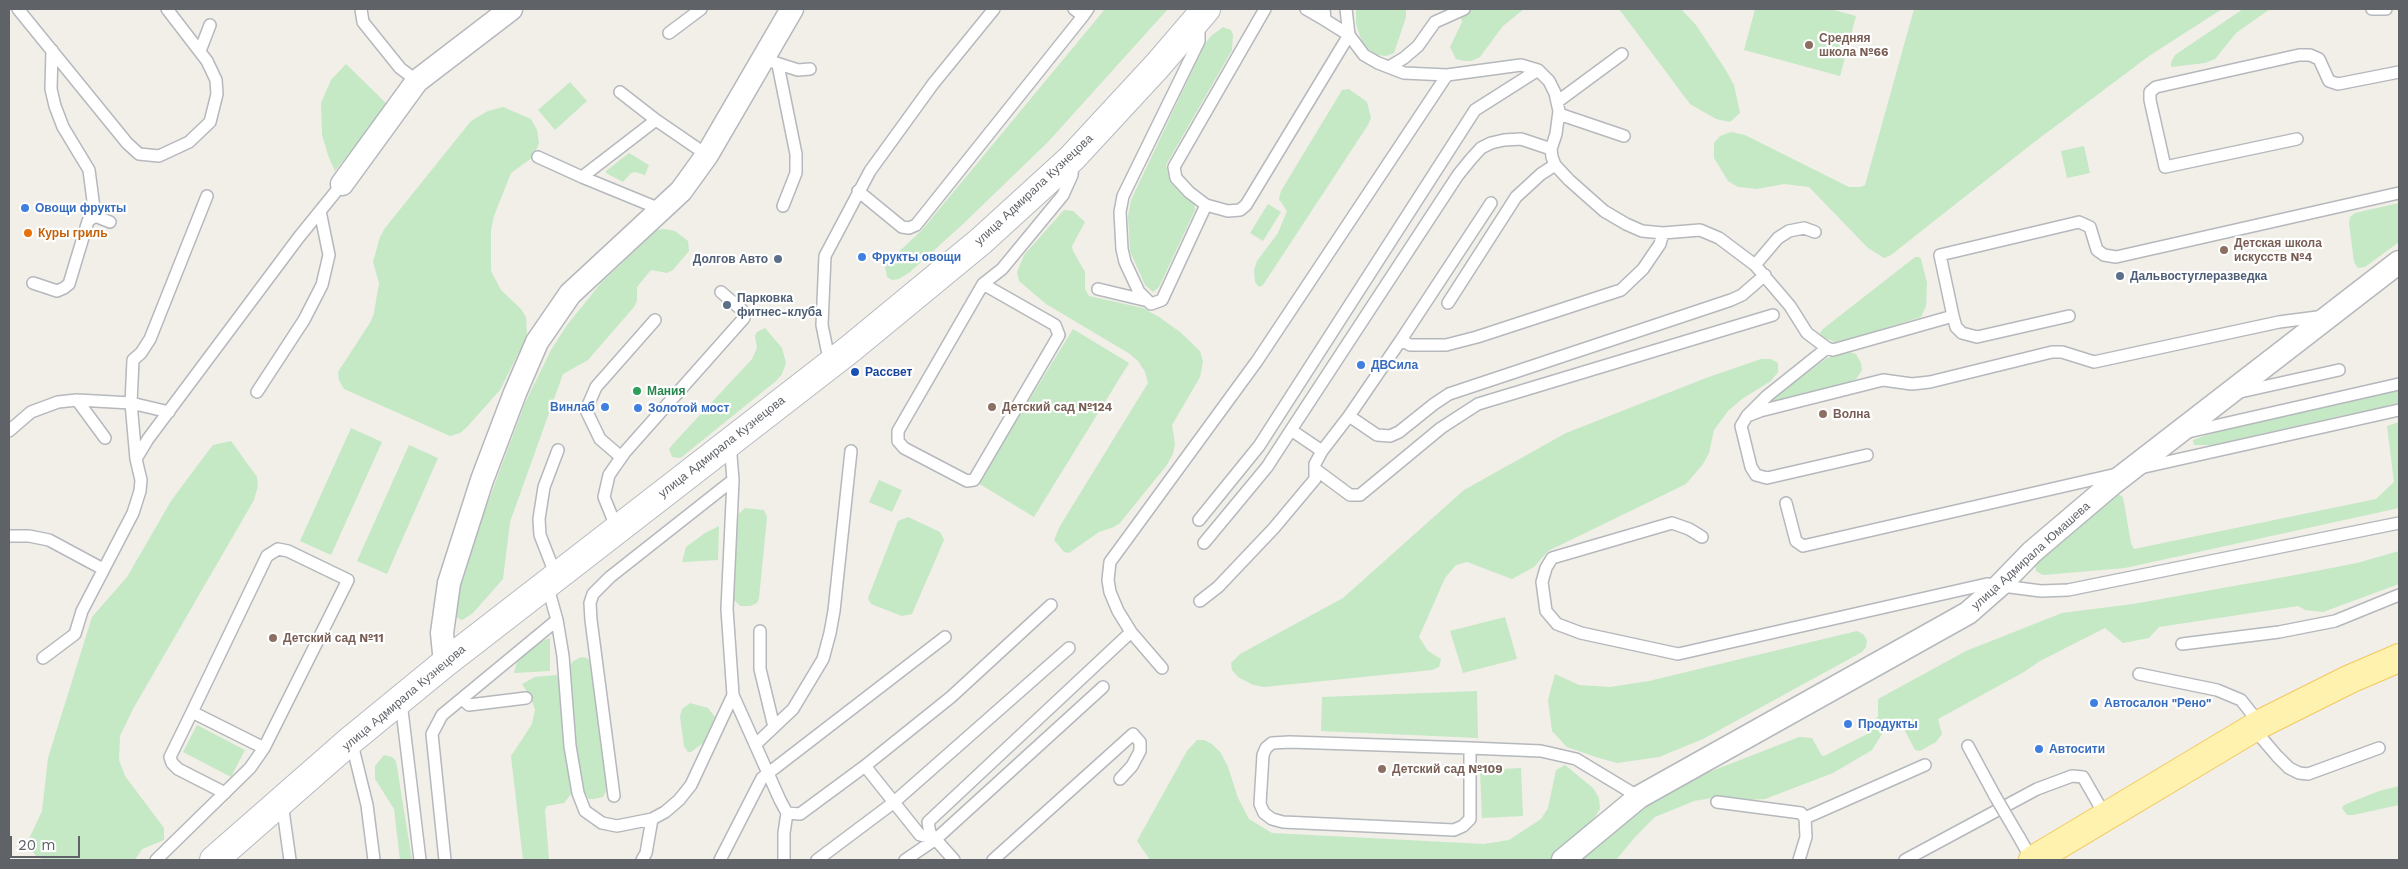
<!DOCTYPE html>
<html>
<head>
<meta charset="utf-8">
<style>
	body { margin:0 }
	#map { position:relative; width:2408px; height:869px; overflow:hidden; background:#f1efe8; font-family:"Work Sans",sans-serif }
	canvas { display:block }
	.frame { position:absolute; inset:0; border:10px solid #5f6368; pointer-events:none }
	.scale { position:absolute; left:10px; top:836px; width:70px; height:22px; box-sizing:border-box; border:2px solid #5f6368; border-top:0; padding-left:6px; font-size:15px; line-height:18px; white-space:nowrap; color:#5f6368; -webkit-text-stroke:4px #fff; paint-order:stroke }
</style>
</head>
<body>
<div id="map">
<canvas width="2408" height="869"></canvas>
<div class="frame"></div>
<div class="scale">20 m</div>
</div>
<script>
const ctx = document.querySelector('canvas').getContext('2d');
ctx.lineJoin = 'round';
function fill(path, color) {
  ctx.fillStyle = color;
  ctx.fill(path, 'evenodd');
}
function poly(rows) {
  const path = new Path2D();
  for (const r of rows) {
    path.moveTo(r[0], r[1]);
    for (let i = 2; i < r.length; i += 2) path.lineTo(r[i], r[i + 1]);
  }
  return path;
}
function strokePath(path, color, width, dash) {
  ctx.strokeStyle = color;
  ctx.lineWidth = width;
  ctx.lineCap = dash ? 'butt' : 'round';
  ctx.setLineDash(dash || []);
  ctx.stroke(path);
}
function drawText(font, color, halo, rows, align = 'center') {
  ctx.font = font + ' "Work Sans",sans-serif';
  ctx.lineWidth = 4.5;
  ctx.setLineDash([]);
  ctx.textBaseline = 'middle';
  ctx.strokeStyle = halo;
  ctx.fillStyle = color;
  for (const [text, x, y, turn = 0] of rows) {
    ctx.save();
    ctx.translate(x, y);
    ctx.rotate((+turn || 0) * Math.PI / 180);
    ctx.textAlign = isNaN(turn) ? turn : align;
    if (halo) ctx.strokeText(text, 0, 0);
    ctx.fillText(text, 0, 0);
    ctx.restore();
  }
}
fill(poly([
	[1105,9,1168,9,1048,142,963,224,910,272,899,279,892,280,887,277,885,267,890,260,922,230],
	[1356,9,1406,9,1406,17,1394,53,1386,56,1377,55,1363,45,1356,24],
	[1458,9,1524,9,1503,26,1480,57,1471,61,1464,61,1456,59,1450,47,1462,22],
	[1619,9,1681,9,1696,25,1725,69,1734,85,1740,113,1730,122,1716,119,1690,104],
	[1755,9,1830,9,1856,16,1840,76,1744,50],
	[1914,9,2222,9,2149,56,2033,143,1891,255,1884,258,1868,248,1809,187,1784,184,1757,189,1738,187,1728,181,1714,158,1714,143,1720,136,1731,132,1745,135,1849,187,1860,187,1865,185],
	[2243,9,2270,9,2236,33,2215,59,2205,63,2171,67,2171,62,2175,55],
	[1223,27,1231,30,1233,35,1232,50,1166,165,1170,182,1184,197,1194,203,1195,210,1159,287,1153,292,1145,285,1130,251,1128,216,1131,200,1205,44,1211,36],
	[346,64,388,105,335,171,329,158,322,135,321,103,331,80],
	[570,82,587,101,555,130,538,110],
	[1349,89,1367,102,1371,118,1368,125,1263,285,1259,287,1255,282,1254,270,1257,261,1278,233,1287,211,1279,199,1281,191,1342,90],
	[503,107,531,119,537,130,539,143,533,157,511,173,494,216,491,230,491,271,501,290,521,309,526,317,527,336,500,390,467,427,460,433,450,436,344,389,339,380,338,372,371,321,374,313,379,283,373,262,380,237,385,228,471,121,488,111],
	[2084,146,2090,173,2067,178,2061,151],
	[629,153,649,165,645,175,635,172,631,173,623,182,606,173,606,171],
	[2399,203,2399,242,2365,267,2358,268,2354,262,2349,223,2350,217,2355,213],
	[1268,204,1281,212,1263,241,1250,233],
	[1064,210,1073,211,1085,222,1072,246,1073,251,1085,272,1085,289,1089,296,1143,308,1159,317,1180,332,1200,351,1203,362,1200,377,1172,425,1175,444,1173,454,1166,466,1120,523,1114,527,1099,532,1069,553,1064,552,1054,540,1060,526,1148,383,1145,372,1138,361,1130,354,1046,304,1019,281,1017,272,1024,255],
	[664,229,675,231,688,241,689,251,673,270,667,273,651,270,637,287,637,301,634,307,588,360,563,374,510,522,503,579,473,613,462,620,456,617,459,585,481,521,525,403,551,350,567,325,601,283,657,230],
	[1915,257,1919,257,1921,259,1927,283,1926,306,1921,317,1837,343,1822,337,1820,333,1823,329],
	[765,328,782,348,786,363,782,374,776,381,683,456,680,458,672,457,669,449,673,444,752,359,757,348,755,336,757,332],
	[1073,329,1129,363,1034,517,978,483],
	[1850,352,1856,354,1861,363,1862,370,1856,379,1848,383,1772,403,1774,397,1827,358],
	[1761,359,1771,359,1778,363,1778,372,1771,381,1742,399,1728,411,1714,430,1709,453,1703,464,1686,484,1548,551,1534,567,1512,579,1467,562,1456,565,1445,578,1419,637,1428,651,1441,659,1439,667,1432,670,1264,687,1253,685,1238,677,1232,670,1231,663,1240,654,1343,598,1464,490,1566,433,1706,378],
	[2399,388,2399,406,2345,415,2212,445,2194,445,2193,440,2224,429],
	[2399,422,2399,508,2125,568,2043,575,2036,571,2035,562,2111,495,2118,494,2123,497,2131,543,2134,549,2376,499,2394,482,2387,426],
	[351,428,382,442,331,555,300,541],
	[231,441,257,477,258,486,254,500,133,709,120,736,119,760,125,776,164,828,164,840,142,849,135,860,44,860,36,856,28,846,29,839,42,811,48,758,92,617,127,577,171,501,203,458,213,445],
	[409,445,438,458,387,574,357,561],
	[879,480,902,490,892,512,869,502],
	[745,508,764,510,767,517,759,598,757,603,750,606,740,606,732,598,736,516],
	[908,517,940,532,944,540,912,614,902,616,871,604,868,598,898,521],
	[719,526,718,560,682,562,686,547,705,533],
	[2399,551,2399,584,2323,612,2305,610,2298,606,2159,627,2149,638,2123,643,2105,628,2040,661,2024,672,1938,719,1942,734,1936,742,1920,751,1915,750,1902,725,1890,726,1884,731,1872,750,1833,773,1765,799,1745,800,1717,797,1694,801,1655,817,1635,837,1616,860,1582,860,1616,823,1694,778,1799,737,1812,738,1822,756,1826,755,1869,733,1878,716,1878,699,1966,651,2062,613,2133,604,2290,576,2357,563],
	[1505,617,1517,659,1463,673,1450,631],
	[1857,631,1863,634,1867,640,1866,647,1862,652,1703,739,1659,757,1617,763,1599,758,1567,747,1552,731,1548,700,1555,674,1579,685,1610,687,1649,681],
	[550,638,550,671,514,673,518,658,534,644],
	[581,657,587,658,593,666,607,789,603,797,594,799,589,799,584,792,575,747,569,670,572,662],
	[556,675,559,679,571,794,564,803,547,806,545,810,549,860,523,860,511,756,532,724,535,710,531,698,522,684,535,677],
	[1477,691,1478,738,1321,731,1322,697],
	[690,703,708,708,715,717,703,743,691,752,688,752,684,746,680,717,682,709],
	[197,725,245,750,231,777,183,752],
	[1197,740,1204,740,1212,744,1221,753,1228,767,1238,798,1249,819,1272,833,1484,844,1509,840,1541,819,1548,808,1556,770,1565,765,1593,788,1599,798,1600,809,1593,820,1550,860,1150,860,1137,841,1187,751],
	[384,755,392,757,396,761,412,860,400,860,394,809,375,779,375,766],
	[1521,768,1523,816,1482,818,1480,770],
	[2399,786,2399,805,2353,815,2347,815,2342,808,2344,805,2379,791]
]), '#c5e8c5');
const service = poly([
	[18,9,127,143,139,154,159,156,189,142,210,122,217,94,216,80,207,61,167,9],
	[361,9,363,22,400,68,417,81],
	[1074,9,1083,16,1088,9],
	[1265,9,1174,167,1176,178,1189,192,1206,205,1228,211,1240,210,1246,205,1349,35,1346,9],
	[1306,9,1325,20],
	[1324,9,1325,20,1349,35,1364,55,1378,63,1404,73,1447,75,1521,65,1538,70,1549,81,1555,93,1559,111,1556,134,1551,149,1552,157,1555,165,1569,180,1604,211,1626,224,1642,231,1663,233,1700,230,1719,238,1755,265,1790,306,1807,333,1827,348,1833,350,1953,316],
	[2372,9,2386,9],
	[1199,25,1199,41,1123,196,1120,212,1122,249,1125,262,1139,292,1151,304,1162,300,1206,205],
	[669,33,701,9],
	[52,50,51,89,55,106,63,127,89,170,95,216],
	[200,51,210,25],
	[773,62,798,70,810,69],
	[778,65,796,154,796,173,783,206],
	[1389,67,1404,58,1418,46,1435,22,1464,9],
	[620,92,656,120],
	[1557,102,1622,54],
	[1559,114,1624,136],
	[2297,139,2165,167,2150,100,2150,92,2156,87,2299,55,2310,55,2319,59,2329,81,2338,84,2399,72],
	[1551,149,1521,139,1504,140,1491,143,1481,148,1471,159,1458,175,1291,430,1322,451,1349,416,1401,340,1410,345,1446,345,1477,337,1621,290,1643,269,1660,244,1663,233],
	[538,157,582,177],
	[858,191,902,227,909,228,916,225,1083,16],
	[660,209,582,177,656,120,707,155],
	[1755,265,1778,238,1789,231,1804,228,1815,232],
	[33,283,57,291,64,288,69,284,88,221,95,216,110,222],
	[983,284,1055,325,1059,335,974,480,967,481,904,448,898,441,898,431,983,284,1002,269,1063,195,1072,175,1073,162],
	[1098,289,1144,300],
	[1448,303,1516,197,1541,174,1555,165],
	[2069,316,1977,337,1962,333,1956,327,1953,316,1940,255,2079,222,2090,227,2097,250,2104,255,2116,257,2399,193],
	[1401,340,1491,203],
	[1827,348,1767,396,1747,416,1741,426,1751,467,1756,475,1767,478,1867,455],
	[830,364,822,325,825,256,870,171,933,84,994,9],
	[257,392,304,320,322,285,329,255,320,211],
	[2240,392,2339,370],
	[77,400,105,438],
	[1349,416,1377,435,1390,436,1399,432,1434,404,1449,394,1731,300,1742,295,1765,275],
	[1747,416,1760,411,1883,380,1912,384,1930,382,2052,352,2062,352,2094,362,2279,322,2325,316],
	[9,431,31,412,58,402,77,400,131,403,169,412],
	[2188,432,2399,384],
	[730,443,733,480,727,609,733,695,780,800,787,813,800,814,865,766,920,835,936,839],
	[621,457,600,439,586,410,596,387,655,320],
	[136,459,131,403,133,360,141,353,150,339,207,196],
	[2140,468,2399,410],
	[1315,469,1350,495,1360,495,1441,428,1478,404,1773,315],
	[1786,503,1796,541,1803,546,2117,474],
	[1199,520,1259,446,1475,110,1538,70],
	[617,529,604,497,609,475,625,452,744,318,743,311,721,292],
	[9,536,29,536,49,540,103,569],
	[1702,537,1689,529,1672,523,1552,558,1546,568,1542,582,1546,611,1557,624,1581,633,1678,654,1987,584,2041,591,2068,590,2399,523],
	[1204,543,1267,467,1291,430],
	[556,576,540,535,539,519,544,487,558,450],
	[547,584,557,620,563,656,570,746,578,793,585,811,602,823,617,826,652,819,665,812,679,800,691,785,733,695],
	[1200,601,1218,587,1274,528,1315,479,1315,464,1322,451],
	[760,631,760,669,774,727],
	[2182,644,2279,632,2335,621,2399,595],
	[43,658,75,634,82,611,133,513,140,491,141,480,136,459,148,439,299,237,342,184],
	[1162,668,1131,632,1118,611,1110,592,1108,580,1110,562,1257,361,1447,75],
	[2139,674,2217,690,2241,700,2260,724],
	[462,699,469,705,526,698],
	[401,702,420,860],
	[192,712,170,757,172,763,178,769,225,793],
	[2253,728,2277,756,2289,768,2299,773,2308,774,2379,748],
	[351,740,367,805,374,860],
	[756,744,793,709,823,659,830,633,834,611,851,451],
	[1968,746,1995,796],
	[1470,748,1470,819,1463,826,1454,830,1283,822,1272,819,1264,813,1260,804,1263,755,1266,748,1272,743,1290,742,1470,748,1541,751,1576,759,1639,797],
	[865,766,951,697,1051,605],
	[614,796,591,620,590,603,593,594,610,577,733,480],
	[1717,802,1801,813,1805,818,1806,837,1799,860],
	[282,803,290,860],
	[1805,818,1925,765],
	[2019,837,2032,860],
	[156,860,250,768,264,748,348,580,288,551,278,549,267,556,192,712,264,748],
	[445,860,432,734,442,715,557,620],
	[642,860,646,853,652,819],
	[720,860,762,778,945,637],
	[784,860,784,833,787,813],
	[817,860,893,803,1069,648],
	[905,860,936,839,1103,687],
	[954,860,930,833,928,822,1131,632],
	[993,860,1133,734,1140,742,1140,751,1132,766,1120,779],
	[1905,860,2037,789,2072,776,2083,777,2106,817]
]);
const minor = poly([
	[342,184,417,81,511,9],
	[445,663,442,633,449,583,482,480,515,393,537,342,570,294,681,191,707,155,792,9],
	[1563,860,1639,797,1968,613,2000,585,2032,552,2112,484,2399,262]
]);
const secondary = poly([
	[214,860,351,740,445,663,850,349,981,241,1072,158,1158,65,1206,9]
]);
const primary = poly([
	[2033,860,2260,724,2350,679,2399,658]
]);
strokePath(service, '#b5b8bc', 14);
strokePath(minor, '#b5b8bc', 25);
strokePath(secondary, '#b6babf', 30);
strokePath(primary, '#f2c960', 30);
strokePath(service, '#fff', 11);
strokePath(minor, '#fff', 22);
strokePath(secondary, '#fff', 28);
strokePath(primary, '#fff2af', 28);
const serviceBridge = poly([
	[1995,796,2019,837]
]);
strokePath(serviceBridge, '#b5b8bc', 14, []);
strokePath(serviceBridge, '#fff', 11);
for (const [x, y, r, color] of [
	[1809,45,5,"#8d6e63"],
	[25,208,5,"#3f7fe0"],
	[28,233,5,"#e8710a"],
	[2224,250,5,"#8d6e63"],
	[862,257,5,"#3f7fe0"],
	[778,259,5,"#5c6f8a"],
	[2120,276,5,"#5c6f8a"],
	[727,305,5,"#5c6f8a"],
	[1361,365,5,"#3f7fe0"],
	[855,372,5,"#1a4fb4"],
	[637,391,5,"#2e9e5b"],
	[605,407,5,"#3f7fe0"],
	[992,407,5,"#8d6e63"],
	[638,408,5,"#3f7fe0"],
	[1823,414,5,"#8d6e63"],
	[273,638,5,"#8d6e63"],
	[2094,703,5,"#3f7fe0"],
	[1848,724,5,"#3f7fe0"],
	[2039,749,5,"#3f7fe0"],
	[1382,769,5,"#8d6e63"]
]) {
  const dot = new Path2D();
  dot.arc(x, y, r, 0, 2 * Math.PI);
  ctx.fillStyle = color;
  ctx.fill(dot);
  strokePath(dot, '#fff', 2);
}
drawText('bold 12px', '#785e54', '#fff', [
	["Средняя",1819,38],
	["школа №66",1819,52],
	["Детская школа",2234,243],
	["искусств №4",2234,257],
	["Детский сад №124",1002,407],
	["Волна",1833,414],
	["Детский сад №11",283,638],
	["Детский сад №109",1392,769]
], 'left');
drawText('12px', '#5f6368', '#fff', [
	["улица Адмирала Кузнецова",1034,190,-43],
	["улица Адмирала Кузнецова",722,447,-38],
	["улица Адмирала Юмашева",2031,556,-42],
	["улица Адмирала Кузнецова",404,698,-40]
]);
drawText('bold 12px', '#366cbe', '#fff', [
	["Овощи фрукты",35,208],
	["Фрукты овощи",872,257],
	["ДВСила",1371,365],
	["Винлаб",595,407,"right"],
	["Золотой мост",648,408],
	["Автосалон \"Рено\"",2104,703],
	["Продукты",1858,724],
	["Автосити",2049,749]
], 'left');
drawText('bold 12px', '#c56008', '#fff', [
	["Куры гриль",38,233]
], 'left');
drawText('bold 12px', '#4e5e75', '#fff', [
	["Долгов Авто",768,259,"right"],
	["Дальвостуглеразведка",2130,276],
	["Парковка",737,298],
	["фитнес-клуба",737,312]
], 'left');
drawText('bold 12px', '#164399', '#fff', [
	["Рассвет",865,372]
], 'left');
drawText('bold 12px', '#27864d', '#fff', [
	["Мания",647,391]
], 'left');
</script>
</body>
</html>
